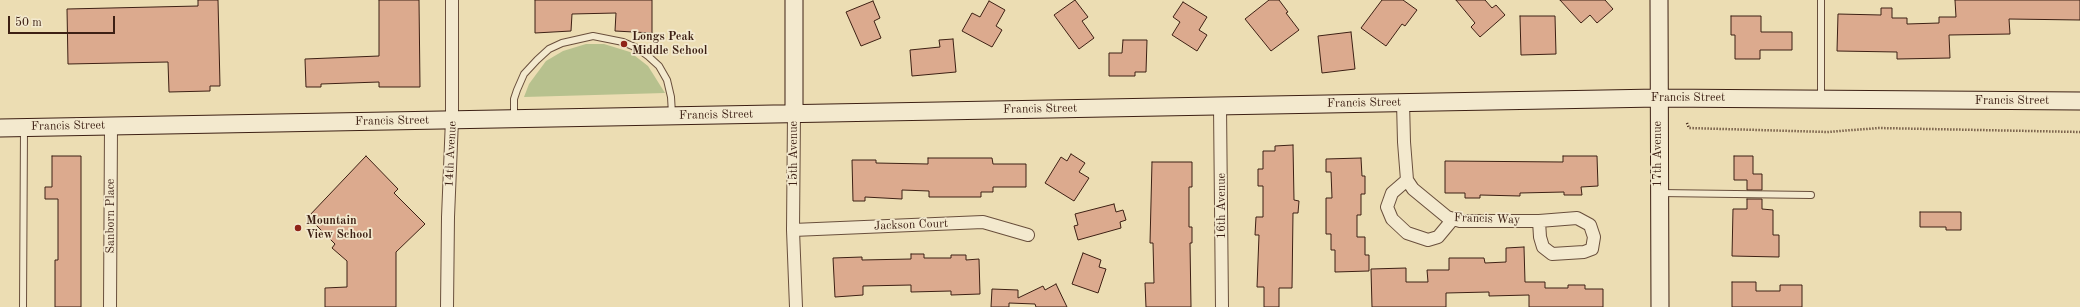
<!DOCTYPE html>
<html>
<head>
<meta charset="utf-8">
<style>
	body { margin:0 }
	#map { position:relative; width:2080px; height:307px; overflow:hidden; background:#ecddb3; font-family:"Old Standard TT",serif }
	canvas { display:block }
	.scale { position:absolute; left:8px; top:16px; width:107px; height:18px; box-sizing:border-box; border:2px solid #3d2014; border-top:0; padding-left:5px; font-size:12px; line-height:14px; white-space:nowrap; color:#3d2014; -webkit-text-stroke:3px #f3e9ce; paint-order:stroke }
</style>
</head>
<body>
<div id="map">
<canvas width="2080" height="307"></canvas>
<div class="scale">50 m</div>
</div>
<script>
const ctx = document.querySelector('canvas').getContext('2d');
ctx.lineJoin = 'round';
function fill(path, color) {
  ctx.fillStyle = color;
  ctx.fill(path, 'evenodd');
}
function poly(rows) {
  const path = new Path2D();
  for (const r of rows) {
    path.moveTo(r[0], r[1]);
    for (let i = 2; i < r.length; i += 2) path.lineTo(r[i], r[i + 1]);
  }
  return path;
}
function strokePath(path, color, width, dash) {
  ctx.strokeStyle = color;
  ctx.lineWidth = width;
  ctx.lineCap = dash ? 'butt' : 'round';
  ctx.setLineDash(dash || []);
  ctx.stroke(path);
}
function drawText(font, color, halo, rows, align = 'center') {
  ctx.font = font + ' "Old Standard TT",serif';
  ctx.lineWidth = 3.5;
  ctx.setLineDash([]);
  ctx.textBaseline = 'middle';
  ctx.strokeStyle = halo;
  ctx.fillStyle = color;
  for (const [text, x, y, turn = 0] of rows) {
    ctx.save();
    ctx.translate(x, y);
    ctx.rotate((+turn || 0) * Math.PI / 180);
    ctx.textAlign = isNaN(turn) ? turn : align;
    if (halo) ctx.strokeText(text, 0, 0);
    ctx.fillText(text, 0, 0);
    ctx.restore();
  }
}
fill(poly([
	[586,44,604,44,630,52,648,66,665,93,524,97,529,84,546,61,563,51]
]), '#b7c18e');
const building = poly([
	[198,0,218,0,220,86,210,86,210,91,169,92,168,62,68,64,67,9,198,6,198,0],
	[379,0,419,0,420,87,379,87,379,82,321,84,321,87,306,87,305,59,379,56,379,0],
	[535,0,652,0,652,33,615,31,616,13,572,14,571,31,535,33,535,0],
	[1075,0,1088,17,1082,21,1094,38,1079,49,1054,15,1075,0],
	[1269,0,1279,0,1288,12,1286,13,1299,30,1271,51,1245,19,1269,0],
	[1382,0,1403,0,1417,10,1405,26,1402,24,1386,46,1361,28,1382,0],
	[1456,0,1485,0,1492,8,1496,5,1505,15,1480,37,1471,27,1475,23,1456,0],
	[1560,0,1605,0,1613,9,1597,23,1590,15,1581,23,1560,0],
	[1955,0,2080,0,2080,20,2009,19,2010,34,1949,35,1950,58,1897,59,1897,52,1837,51,1838,14,1881,15,1881,8,1892,8,1892,18,1907,18,1907,24,1939,23,1939,17,1956,17,1955,0],
	[873,1,880,18,874,21,881,38,861,46,846,12,873,1],
	[989,1,1005,10,996,26,1002,30,992,47,962,31,972,13,980,17,989,1],
	[1183,2,1207,17,1199,30,1207,35,1197,51,1172,35,1180,22,1173,17,1183,2],
	[1520,16,1555,16,1556,54,1521,55,1520,16],
	[1731,16,1761,16,1761,32,1792,32,1792,50,1760,50,1760,59,1735,59,1735,35,1731,35,1731,16],
	[1351,32,1355,69,1322,73,1318,36,1351,32],
	[953,39,956,72,912,76,910,50,940,47,939,40,953,39],
	[1123,40,1147,40,1146,72,1135,72,1135,76,1109,76,1109,53,1122,53,1123,40],
	[1293,145,1294,200,1299,201,1298,213,1293,213,1292,288,1279,288,1279,307,1264,307,1264,287,1257,287,1259,235,1255,235,1256,217,1263,217,1263,186,1258,186,1258,169,1263,169,1263,151,1275,151,1275,146,1293,145],
	[1071,154,1085,163,1079,172,1089,178,1074,201,1045,183,1061,157,1067,161,1071,154],
	[52,156,81,156,81,307,55,307,55,260,58,260,58,199,45,199,45,187,52,187,52,156],
	[366,156,398,189,394,193,425,224,396,252,396,307,325,307,325,288,347,287,347,261,332,248,335,244,308,217,366,156],
	[1563,156,1597,156,1598,186,1581,187,1582,195,1564,195,1564,192,1520,193,1520,196,1480,195,1480,198,1465,198,1465,193,1445,193,1445,161,1563,162,1563,156],
	[1734,156,1753,156,1753,174,1762,174,1762,190,1747,190,1747,180,1734,180,1734,156],
	[928,158,992,158,993,164,1026,164,1026,187,993,187,993,192,981,192,981,197,929,197,929,191,902,190,902,199,865,197,865,201,853,201,852,160,876,160,876,163,928,164,928,158],
	[1361,158,1362,176,1365,176,1365,194,1361,194,1361,215,1357,215,1357,237,1365,237,1365,255,1369,255,1369,271,1335,272,1335,250,1331,250,1331,234,1326,234,1326,198,1332,198,1331,172,1326,172,1326,159,1361,158],
	[1152,162,1192,162,1192,187,1189,187,1189,227,1192,227,1192,243,1190,243,1191,307,1146,307,1145,283,1154,283,1153,243,1150,243,1152,162],
	[1747,199,1762,199,1762,209,1773,210,1773,235,1779,235,1779,257,1732,256,1733,209,1747,209,1747,199],
	[1114,204,1116,212,1123,210,1126,220,1120,222,1121,228,1078,240,1074,226,1078,225,1075,214,1114,204],
	[1920,212,1961,212,1961,230,1946,230,1946,227,1920,227,1920,212],
	[1524,247,1525,282,1545,282,1545,288,1568,288,1568,285,1585,285,1585,289,1603,289,1603,307,1529,307,1529,295,1489,296,1489,292,1446,293,1446,307,1372,307,1371,269,1406,268,1406,282,1428,282,1427,270,1449,270,1449,258,1484,258,1485,263,1506,262,1506,248,1524,247],
	[1083,253,1101,260,1099,267,1106,269,1098,293,1072,284,1083,253],
	[911,254,924,254,924,258,951,258,951,255,966,255,966,260,979,259,980,294,951,295,951,291,911,292,911,285,863,286,863,295,835,297,833,258,862,257,862,260,911,259,911,254],
	[1732,282,1756,282,1756,291,1780,291,1780,285,1802,285,1802,307,1732,307,1732,282],
	[1056,284,1067,307,1036,307,1035,304,1009,303,1009,307,991,307,992,289,1018,290,1018,298,1043,286,1045,290,1056,284]
]);
fill(building, '#dcaa8e');
strokePath(building, '#3d2014', 1);
const lane = poly([
	[1821,0,1821,98],
	[514,118,514,99,517,90,524,74,537,60,549,49,562,43,593,36,623,42,637,48,648,56,659,66,667,80,671,97,672,114],
	[1660,193,1811,195],
	[23,307,24,129]
]);
const street = poly([
	[1403,102,1404,142,1407,180,1413,189,1447,217,1460,221,1539,221,1577,218,1590,225,1594,237,1592,249,1584,252,1552,254,1543,247,1540,237,1539,221],
	[1220,106,1222,307],
	[794,113,793,230,796,307],
	[1407,180,1392,193,1387,207,1392,219,1407,233,1428,240,1438,237,1453,219],
	[793,230,983,222,1028,235],
	[110,307,111,126],
	[447,307,448,217,452,119,452,0]
]);
const secondary = poly([
	[794,0,794,113],
	[1659,0,1660,307],
	[0,128,1658,98,2080,101]
]);
strokePath(lane, '#694f3c', 8);
strokePath(street, '#694f3c', 14);
strokePath(secondary, '#3d2014', 19);
strokePath(poly([
	[1687,123,1689,128,1827,132,1879,128,2080,132]
]), '#3d2014', 2.5, [1, 2]);
strokePath(lane, '#f3e9ce', 6);
strokePath(street, '#f3e9ce', 12);
strokePath(secondary, '#f3e9ce', 17);
for (const [x, y, r, color] of [
	[624,44,4,"#8f2418"],
	[298,228,4,"#8f2418"]
]) {
  const dot = new Path2D();
  dot.arc(x, y, r, 0, 2 * Math.PI);
  ctx.fillStyle = color;
  ctx.fill(dot);
  strokePath(dot, '#f3e9ce', 1.5);
}
drawText('bold 12px', '#3d2014', '#f3e9ce', [
	["Longs Peak",632,37],
	["Middle School",632,51],
	["Mountain",306,221],
	["View School",306,235]
], 'left');
drawText('12px', '#3d2014', '#f3e9ce', [
	["Francis Street",1688,98],
	["Francis Street",2012,101],
	["Francis Street",1364,103,-1],
	["Francis Street",1040,109,-1],
	["Francis Street",716,115,-1],
	["Francis Street",392,121,-1],
	["Francis Street",68,126,-1],
	["14th Avenue",451,154,-87],
	["15th Avenue",794,154,-90],
	["17th Avenue",1658,154,-90],
	["16th Avenue",1222,206,-90],
	["Sanborn Place",111,216,-90],
	["Francis Way",1487,219,2],
	["Jackson Court",911,225,-2]
]);
</script>
</body>
</html>
